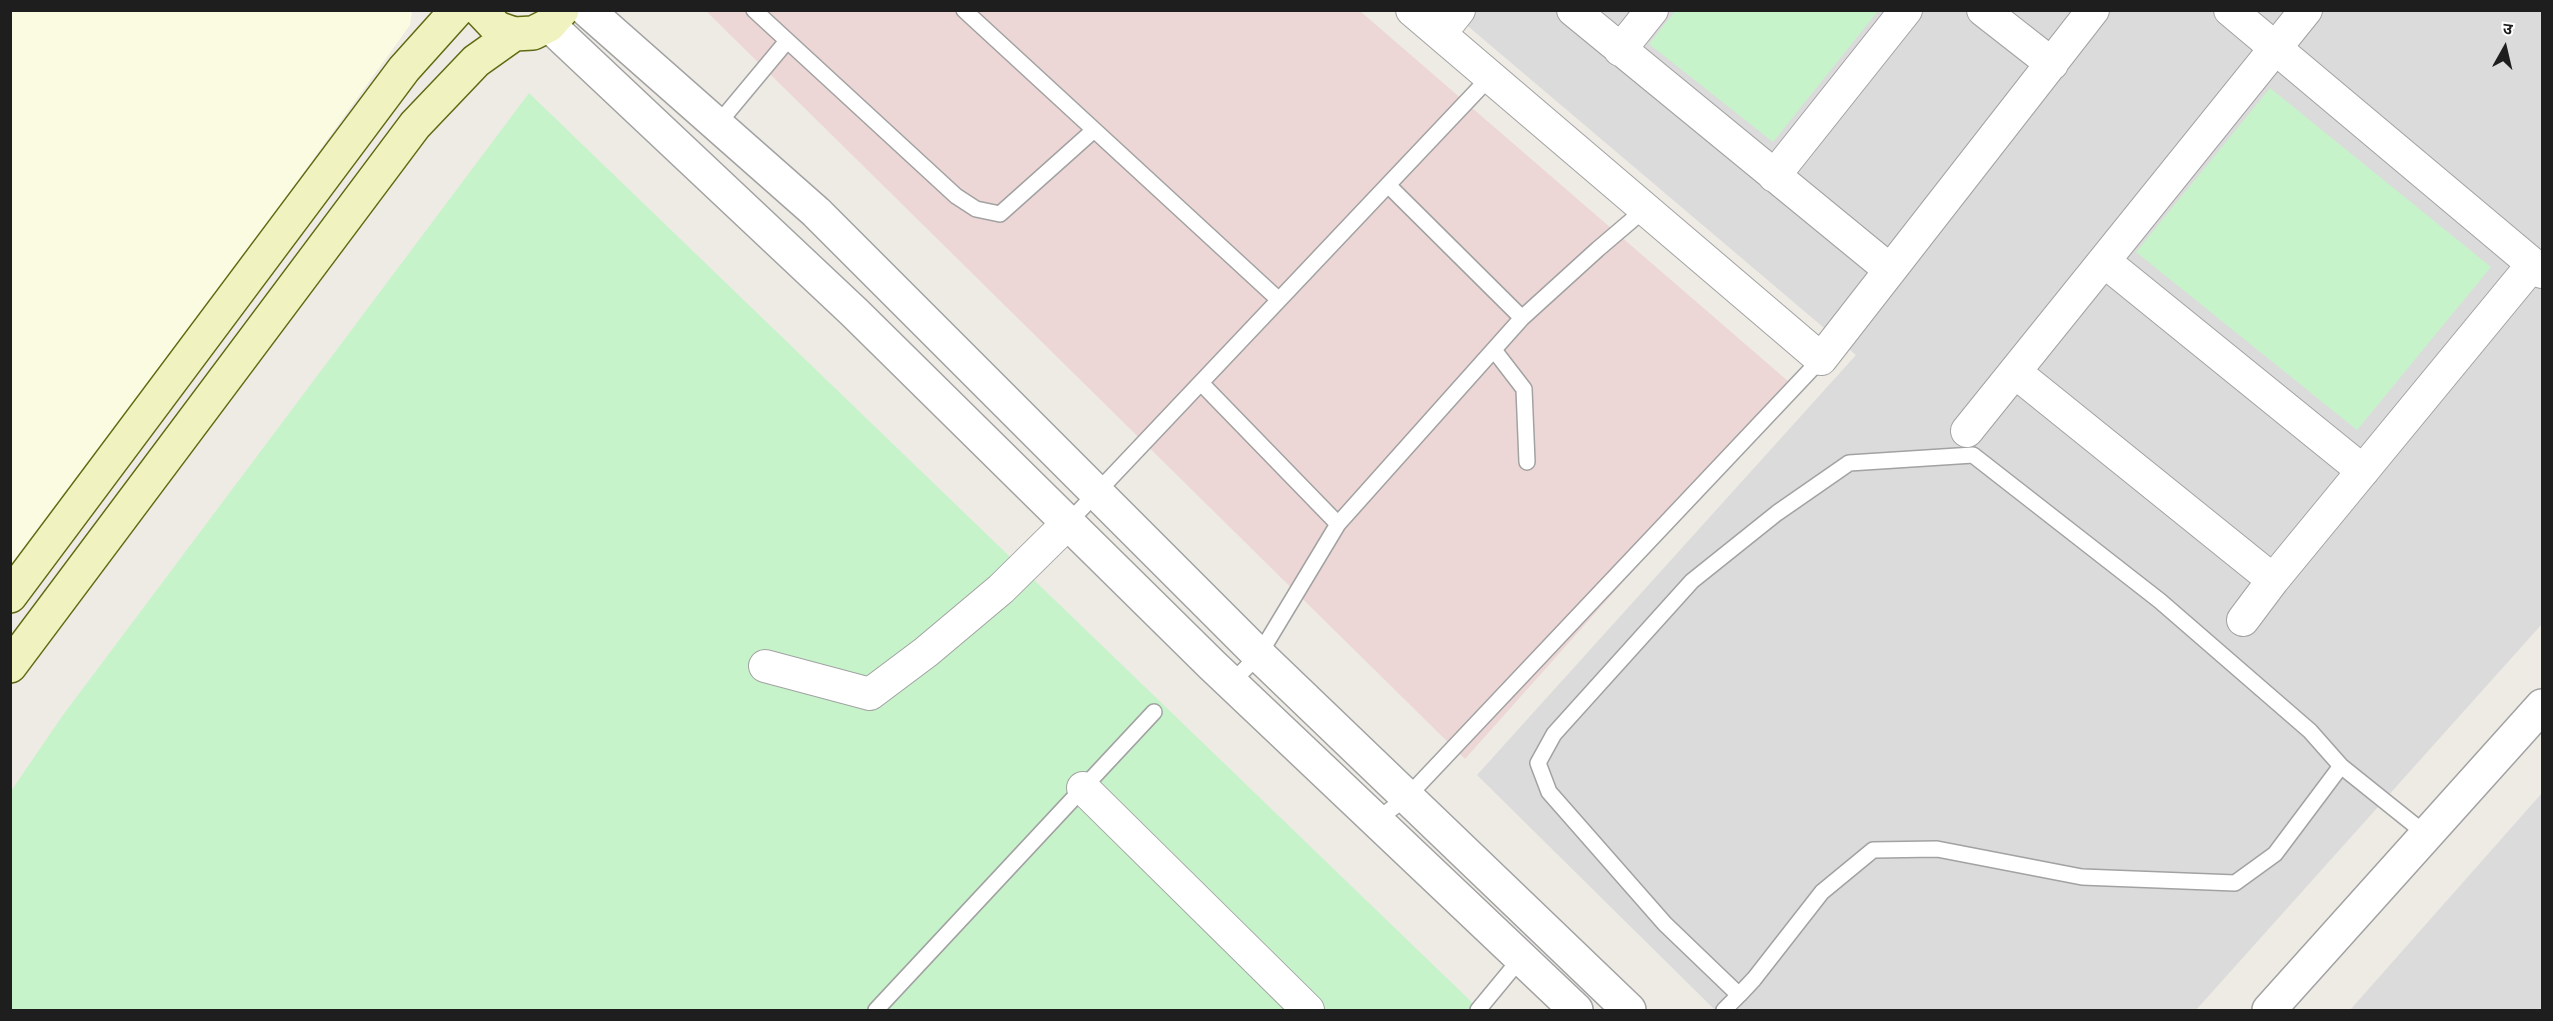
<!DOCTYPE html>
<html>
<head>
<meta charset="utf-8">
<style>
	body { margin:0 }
	#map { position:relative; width:2553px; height:1021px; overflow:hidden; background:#eeebe5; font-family:"Sofia Sans Condensed","Noto Sans Devanagari",sans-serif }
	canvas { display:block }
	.frame { position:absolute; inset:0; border:12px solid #1e1e1e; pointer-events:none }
	.north { position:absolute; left:2475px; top:18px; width:60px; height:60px; -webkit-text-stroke:4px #fff; paint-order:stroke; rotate:8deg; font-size:16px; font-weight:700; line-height:24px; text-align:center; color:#1e1e1e }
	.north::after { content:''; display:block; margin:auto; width:21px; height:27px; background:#1e1e1e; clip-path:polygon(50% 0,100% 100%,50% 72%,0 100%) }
</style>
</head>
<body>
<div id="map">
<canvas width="2553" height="1021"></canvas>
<div class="frame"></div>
<div class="north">उ</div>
</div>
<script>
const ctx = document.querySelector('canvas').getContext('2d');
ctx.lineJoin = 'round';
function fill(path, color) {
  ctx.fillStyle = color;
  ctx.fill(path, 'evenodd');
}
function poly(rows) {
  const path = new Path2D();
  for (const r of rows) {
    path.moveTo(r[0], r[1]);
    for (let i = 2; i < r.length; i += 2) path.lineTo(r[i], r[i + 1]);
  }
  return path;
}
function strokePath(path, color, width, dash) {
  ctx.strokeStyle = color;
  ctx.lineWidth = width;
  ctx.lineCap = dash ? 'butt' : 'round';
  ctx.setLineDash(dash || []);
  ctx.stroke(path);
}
fill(poly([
	[1450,11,2542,11,2542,624,2196,1010,1715,1010,1477,775,1856,355],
	[2542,793,2542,1010,2350,1010]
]), '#dcdbdb');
fill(poly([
	[706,11,1360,11,1796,388,1465,759]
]), '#edd7d6');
fill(poly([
	[11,11,412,11,410,25,11,578]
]), '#fbfbe1');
fill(poly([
	[1676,10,1878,10,1878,11,1773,142,1649,44],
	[2270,88,2491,267,2357,430,2136,252],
	[529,93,1480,1010,11,1010,11,791,63,715]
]), '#c7f3cb');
const service = poly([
	[754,10,956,196,976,209,1000,214,1094,130],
	[964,10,1279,300],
	[717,125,787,41],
	[1522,318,1598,249,1645,209],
	[1494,350,1524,389,1527,462],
	[1201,383,1338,524],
	[1067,524,1490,77],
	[1231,683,1259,655,1338,524,1522,318,1388,185],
	[2341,766,2427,835],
	[1376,821,1408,796,1821,359],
	[876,1010,1154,712],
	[1478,1010,1521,958],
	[1724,1010,1739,995,1754,979,1822,892,1873,850,1937,849,2082,877,2235,883,2275,854,2341,766,2310,731,2160,601,1973,455,1849,463,1777,513,1692,581,1554,734,1538,763,1549,792,1665,924,1739,995]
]);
const minor = poly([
	[1412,10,1821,359,2093,10],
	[1573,10,1890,270],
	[1983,10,2052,64],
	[2230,10,2542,272],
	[1440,34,1459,10],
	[1620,50,1652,10],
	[1774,176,1906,10],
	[2104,261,2363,471],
	[2015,372,2273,580],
	[1967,431,2306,10],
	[2243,620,2273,580,2533,264],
	[765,666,870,694,926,652,1001,589,1067,524],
	[1083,788,1308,1010]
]);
const tertiary = poly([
	[587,10,816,212,1259,655,1629,1010],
	[549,25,855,313,1212,665,1576,1010],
	[2269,1010,2542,706]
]);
const secondary = poly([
	[480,10,497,28,514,34,533,33,549,25,562,10],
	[10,596,404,69,457,10],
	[10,666,415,125,476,61,514,34]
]);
strokePath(service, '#a2a2a2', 18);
strokePath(minor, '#a2a2a2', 34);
strokePath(tertiary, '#a2a2a2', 36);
strokePath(secondary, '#5f6911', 36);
strokePath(service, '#fff', 15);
strokePath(minor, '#fff', 32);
strokePath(tertiary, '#fff', 33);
strokePath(secondary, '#f0f2bf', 33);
</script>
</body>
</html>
